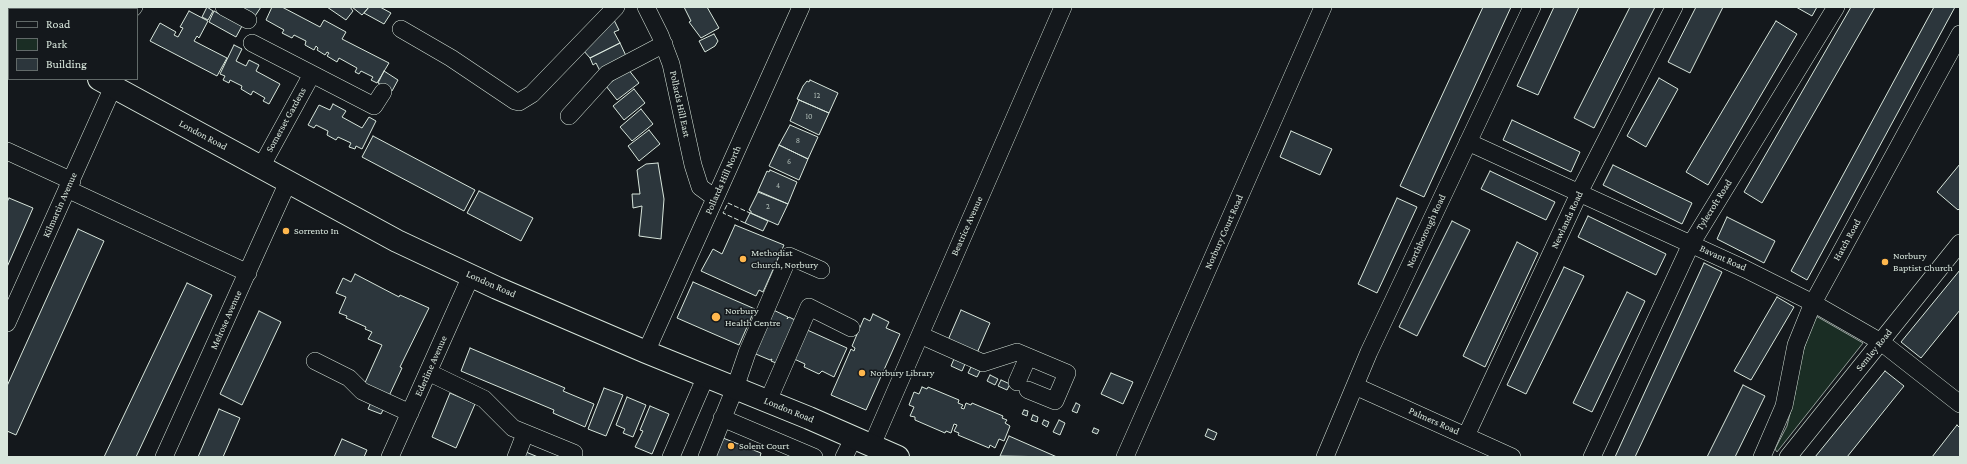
<!DOCTYPE html>
<html>
<head>
<meta charset="utf-8">
<style>
	body { margin:0 }
	#map { position:relative; width:1967px; height:464px; overflow:hidden; background:#14181c; font-family:"Crimson Pro",serif }
	canvas { display:block }
	.frame { position:absolute; inset:0; border:8px solid #d8e6dc; pointer-events:none }
	.legend { position:absolute; left:8px; top:8px; width:130px; height:72px; box-sizing:border-box; background:#14181c; border:1px solid #626a69; margin:0; padding:5px 7px; list-style:none; font-size:12px; color:#d8e6dc }
	.legend li { display:flex; align-items:center; gap:8px; height:20px }
	.legend b { width:20px; border:1px solid #626a69 }
</style>
</head>
<body>
<div id="map">
<canvas width="1967" height="464"></canvas>
<div class="frame"></div>
<ul class="legend">
<li><b style="height:5px;background:#14181c"></b>Road</li>
<li><b style="height:11px;background:#1a2d24"></b>Park</li>
<li><b style="height:11px;background:#2c363c"></b>Building</li>
</ul>
</div>
<script>
const ctx = document.querySelector('canvas').getContext('2d');
ctx.lineJoin = 'round';
function fill(path, color) {
  ctx.fillStyle = color;
  ctx.fill(path, 'evenodd');
}
function poly(rows) {
  const path = new Path2D();
  for (const r of rows) {
    path.moveTo(r[0], r[1]);
    for (let i = 2; i < r.length; i += 2) path.lineTo(r[i], r[i + 1]);
  }
  return path;
}
function strokePath(path, color, width, dash) {
  ctx.strokeStyle = color;
  ctx.lineWidth = width;
  ctx.lineCap = dash ? 'butt' : 'round';
  ctx.setLineDash(dash || []);
  ctx.stroke(path);
}
function drawText(font, color, halo, rows, align = 'center') {
  ctx.font = font + ' "Crimson Pro",serif';
  ctx.lineWidth = 3;
  ctx.setLineDash([]);
  ctx.textBaseline = 'middle';
  ctx.strokeStyle = halo;
  ctx.fillStyle = color;
  for (const [text, x, y, turn = 0] of rows) {
    ctx.save();
    ctx.translate(x, y);
    ctx.rotate((+turn || 0) * Math.PI / 180);
    ctx.textAlign = isNaN(turn) ? turn : align;
    if (halo) ctx.strokeText(text, 0, 0);
    ctx.fillText(text, 0, 0);
    ctx.restore();
  }
}
const green = poly([
	[1816,316,1863,343,1777,452,1775,449,1787,426,1795,393,1799,366,1809,331,1816,316]
]);
fill(green, '#1a2d24');
strokePath(green, '#939e99', 1);
const building = poly([
	[9,7,71,7,70,9,13,9,9,7],
	[207,7,213,11,208,20,202,17,207,7],
	[238,7,261,7,255,16,238,7],
	[272,7,282,7,320,27,324,20,346,32,342,39,389,63,377,83,371,80,373,77,361,71,359,74,355,72,357,68,339,58,337,62,327,56,329,53,327,52,325,55,317,50,318,48,316,46,314,50,305,45,306,41,294,35,292,38,282,33,284,30,266,20,272,7],
	[327,7,350,7,353,11,346,20,327,7],
	[352,7,369,7,362,15,352,7],
	[369,7,380,7,391,13,384,24,364,13,369,7],
	[684,7,707,7,719,28,701,38,689,22,691,21,684,7],
	[1483,7,1511,7,1424,197,1400,186,1483,7],
	[1554,7,1579,7,1538,95,1517,86,1554,7],
	[1630,7,1655,7,1594,128,1574,118,1630,7],
	[1696,7,1723,7,1690,73,1668,62,1696,7],
	[1796,7,1817,7,1812,16,1796,7],
	[1851,7,1875,7,1762,203,1744,192,1851,7],
	[1934,7,1955,7,1807,280,1791,271,1934,7],
	[189,11,208,21,199,38,197,36,194,41,227,58,217,76,150,41,160,23,176,32,174,35,178,37,183,28,180,27,189,11],
	[214,11,242,26,236,37,209,22,214,11],
	[614,20,619,30,614,32,620,43,590,58,583,50,614,20],
	[1776,21,1797,34,1708,185,1686,172,1776,21],
	[714,34,718,41,715,46,705,52,699,41,714,34],
	[620,43,627,58,601,73,596,63,593,65,590,58,620,43],
	[234,45,242,49,236,61,246,66,249,60,259,65,256,71,280,84,269,104,263,101,265,98,253,91,251,95,241,89,242,86,230,80,229,83,223,80,225,76,220,74,234,45],
	[628,69,639,83,617,100,606,86,628,69],
	[384,71,398,80,392,91,378,83,384,71],
	[1659,78,1678,89,1646,147,1627,136,1659,78],
	[810,80,838,93,829,113,797,99,803,86,807,81,809,82,810,80],
	[634,89,645,103,624,120,613,106,634,89],
	[799,100,829,113,819,135,790,121,799,100],
	[333,104,346,111,342,117,362,128,369,117,376,121,362,149,356,146,355,149,349,147,351,143,338,137,336,140,327,135,328,131,316,125,314,128,308,125,319,105,330,110,333,104],
	[641,109,653,124,632,141,620,127,641,109],
	[1512,120,1580,152,1571,172,1503,140,1512,120],
	[790,125,818,137,808,159,779,145,790,125],
	[649,130,660,144,639,161,628,146,649,130],
	[1291,131,1332,149,1320,175,1280,157,1291,131],
	[373,136,475,190,464,211,362,157,373,136],
	[779,145,808,159,799,180,769,166,779,145],
	[658,163,664,199,661,239,639,236,642,206,633,208,632,194,640,194,637,170,646,164,658,163],
	[1960,164,1960,208,1958,210,1937,192,1960,164],
	[1613,165,1692,203,1682,224,1603,185,1613,165],
	[770,170,797,182,788,204,758,191,767,171,769,172,770,170],
	[1490,171,1555,202,1546,220,1481,189,1490,171],
	[479,191,533,218,521,241,467,213,479,191],
	[758,192,788,204,778,225,751,213,751,211,749,210,758,192],
	[9,198,33,208,7,267,7,202,9,198],
	[1397,198,1417,207,1377,293,1358,284,1397,198],
	[750,213,768,221,763,231,745,223,750,213],
	[1588,216,1666,254,1656,275,1578,237,1588,216],
	[1727,217,1775,241,1764,263,1717,239,1727,217],
	[1452,221,1470,230,1417,336,1399,327,1452,221],
	[735,225,784,245,763,292,759,290,756,296,701,271,713,249,722,254,735,225],
	[78,229,104,241,16,435,7,431,7,386,78,229],
	[1517,242,1538,253,1485,367,1463,356,1517,242],
	[1704,263,1722,272,1635,457,1615,457,1704,263],
	[1564,267,1584,276,1526,394,1507,385,1564,267],
	[1960,270,1960,310,1921,358,1901,342,1960,270],
	[355,274,399,297,400,295,429,308,400,367,402,368,389,396,364,385,382,345,368,339,372,332,365,329,366,327,346,318,347,316,339,313,346,297,336,293,343,278,351,282,355,274],
	[693,282,755,309,739,345,677,318,693,282],
	[187,283,212,295,136,457,104,457,187,283],
	[1627,292,1645,301,1592,412,1573,403,1627,292],
	[1777,297,1794,307,1751,380,1734,371,1777,297],
	[763,305,788,317,787,319,789,317,795,320,776,363,771,361,772,359,770,360,751,352,763,305],
	[961,310,990,323,977,353,948,340,961,310],
	[259,311,281,322,242,405,220,394,259,311],
	[873,314,889,322,886,328,900,334,866,410,831,395,851,349,854,351,855,348,852,346,864,318,870,321,873,314],
	[805,329,847,348,834,377,822,371,819,374,804,367,805,364,792,358,805,329],
	[470,348,565,388,563,391,594,404,585,427,553,413,554,410,461,371,470,348],
	[954,359,965,364,962,371,951,366,954,359],
	[971,367,980,371,977,377,968,373,971,367],
	[1885,371,1904,386,1847,457,1815,457,1885,371],
	[1111,373,1133,382,1123,404,1101,394,1111,373],
	[990,375,998,379,995,385,987,381,990,375],
	[1001,380,1010,384,1007,390,998,386,1001,380],
	[1743,385,1765,396,1735,457,1707,457,1743,385],
	[922,387,927,389,928,387,959,400,958,403,963,405,961,408,964,409,966,403,971,405,972,403,1003,416,1002,418,1007,420,1005,423,1010,426,1004,441,999,439,995,448,990,445,989,448,958,435,959,433,954,431,957,425,954,424,951,433,946,431,945,433,915,420,915,417,910,416,914,407,909,405,914,392,919,394,922,387],
	[604,388,623,395,606,436,588,429,604,388],
	[450,393,475,404,456,448,432,437,450,393],
	[627,397,646,405,633,437,623,433,625,429,616,425,627,397],
	[372,400,385,406,381,414,368,409,372,400],
	[1076,403,1080,405,1077,413,1072,411,1076,403],
	[650,406,669,414,652,454,635,447,643,431,640,430,650,406],
	[219,409,240,418,223,457,198,457,219,409],
	[1024,410,1028,411,1027,416,1022,414,1024,410],
	[1033,415,1038,417,1037,422,1031,420,1033,415],
	[1044,420,1049,422,1047,427,1042,424,1044,420],
	[1059,420,1065,423,1060,435,1053,432,1059,420],
	[1957,425,1960,428,1960,455,1958,457,1932,457,1957,425],
	[1094,428,1099,430,1097,434,1092,432,1094,428],
	[1208,429,1217,433,1214,440,1205,436,1208,429],
	[1009,436,1057,457,1000,456,1009,436],
	[723,438,761,453,760,457,715,457,723,438],
	[342,439,367,450,364,457,334,457,342,439],
	[526,452,538,457,525,457,526,452]
]);
fill(building, '#2c363c');
strokePath(building, '#d8e6dc', 1);
const minor = poly([
	[224,7,248,20],
	[646,7,660,35,671,64,693,165,700,187,715,198],
	[132,9,134,7],
	[401,29,451,58,515,101,519,102,532,94,616,7],
	[252,43,374,106,383,92],
	[569,116,607,74,664,44],
	[1468,142,1745,269,1813,303,1881,342,1960,404],
	[7,151,72,181],
	[261,167,312,74],
	[67,189,248,273],
	[7,323,113,87],
	[920,335,983,363,1017,352,1067,373,1055,401,1028,390],
	[646,352,801,7],
	[315,361,349,378,362,391,410,413],
	[428,372,484,399,513,428,574,453],
	[1017,382,1028,357],
	[1355,386,1512,457],
	[768,401,809,307,851,328],
	[722,418,814,457],
	[1466,436,1583,185,1674,7],
	[872,445,1063,7],
	[164,457,288,182],
	[390,457,471,276],
	[516,457,525,434],
	[671,457,706,376],
	[707,457,735,388,747,353,789,256,821,270],
	[844,457,854,437],
	[1125,457,1323,7],
	[1325,457,1369,352,1532,7],
	[1592,457,1691,244,1836,7],
	[1762,457,1784,406,1796,345,1813,303,1960,34],
	[1788,457,1960,243]
]);
const highway = poly([
	[7,30,9,31],
	[99,79,397,241,497,288,646,352,809,418,898,457]
]);
strokePath(minor, '#d8e6dc', 18);
strokePath(highway, '#d8e6dc', 24);
strokePath(minor, '#14181c', 17);
strokePath(highway, '#14181c', 22);
strokePath(poly([
	[745,223,723,213,728,203,750,213]
]), '#d8e6dc', 1, [5, 2]);
for (const [x, y, r, color] of [
	[286,231,4,"#ffb74d"],
	[743,259,4,"#ffb74d"],
	[1885,262,4,"#ffb74d"],
	[716,317,5,"#ffb74d"],
	[862,373,4,"#ffb74d"],
	[731,446,4,"#ffb74d"]
]) {
  const dot = new Path2D();
  dot.arc(x, y, r, 0, 2 * Math.PI);
  ctx.fillStyle = color;
  ctx.fill(dot);
  strokePath(dot, '#14181c', 1.5);
}
drawText('8px', '#adbab4', null, [
	["12",817,96],
	["10",809,117],
	["8",798,141],
	["6",789,162],
	["4",778,186],
	["2",768,207]
]);
drawText('10px', '#d8e6dc', '#14181c', [
	["Pollards Hill East",680,104,78],
	["Somerset Gardens",286,120,-61],
	["London Road",203,135,28],
	["Pollards Hill North",723,180,-66],
	["Kilmartin Avenue",60,205,-66],
	["Tylecroft Road",1714,205,-58],
	["Newlands Road",1567,220,-65],
	["Beatrice Avenue",967,226,-66],
	["Northborough Road",1426,231,-65],
	["Norbury Court Road",1224,232,-66],
	["Hatch Road",1847,240,-61],
	["Bavant Road",1723,258,24],
	["London Road",491,284,24],
	["Melrose Avenue",226,320,-66],
	["Semley Road",1874,350,-51],
	["Ederline Avenue",431,366,-66],
	["London Road",789,410,22],
	["Palmers Road",1434,421,24]
]);
drawText('10px', '#d8e6dc', '#14181c', [
	["Sorrento In",294,231],
	["Methodist",751,253],
	["Church, Norbury",751,265],
	["Norbury",1893,256],
	["Baptist Church",1893,268],
	["Norbury",725,311],
	["Health Centre",725,323],
	["Norbury Library",870,373],
	["Solent Court",739,446]
], 'left');
</script>
</body>
</html>
